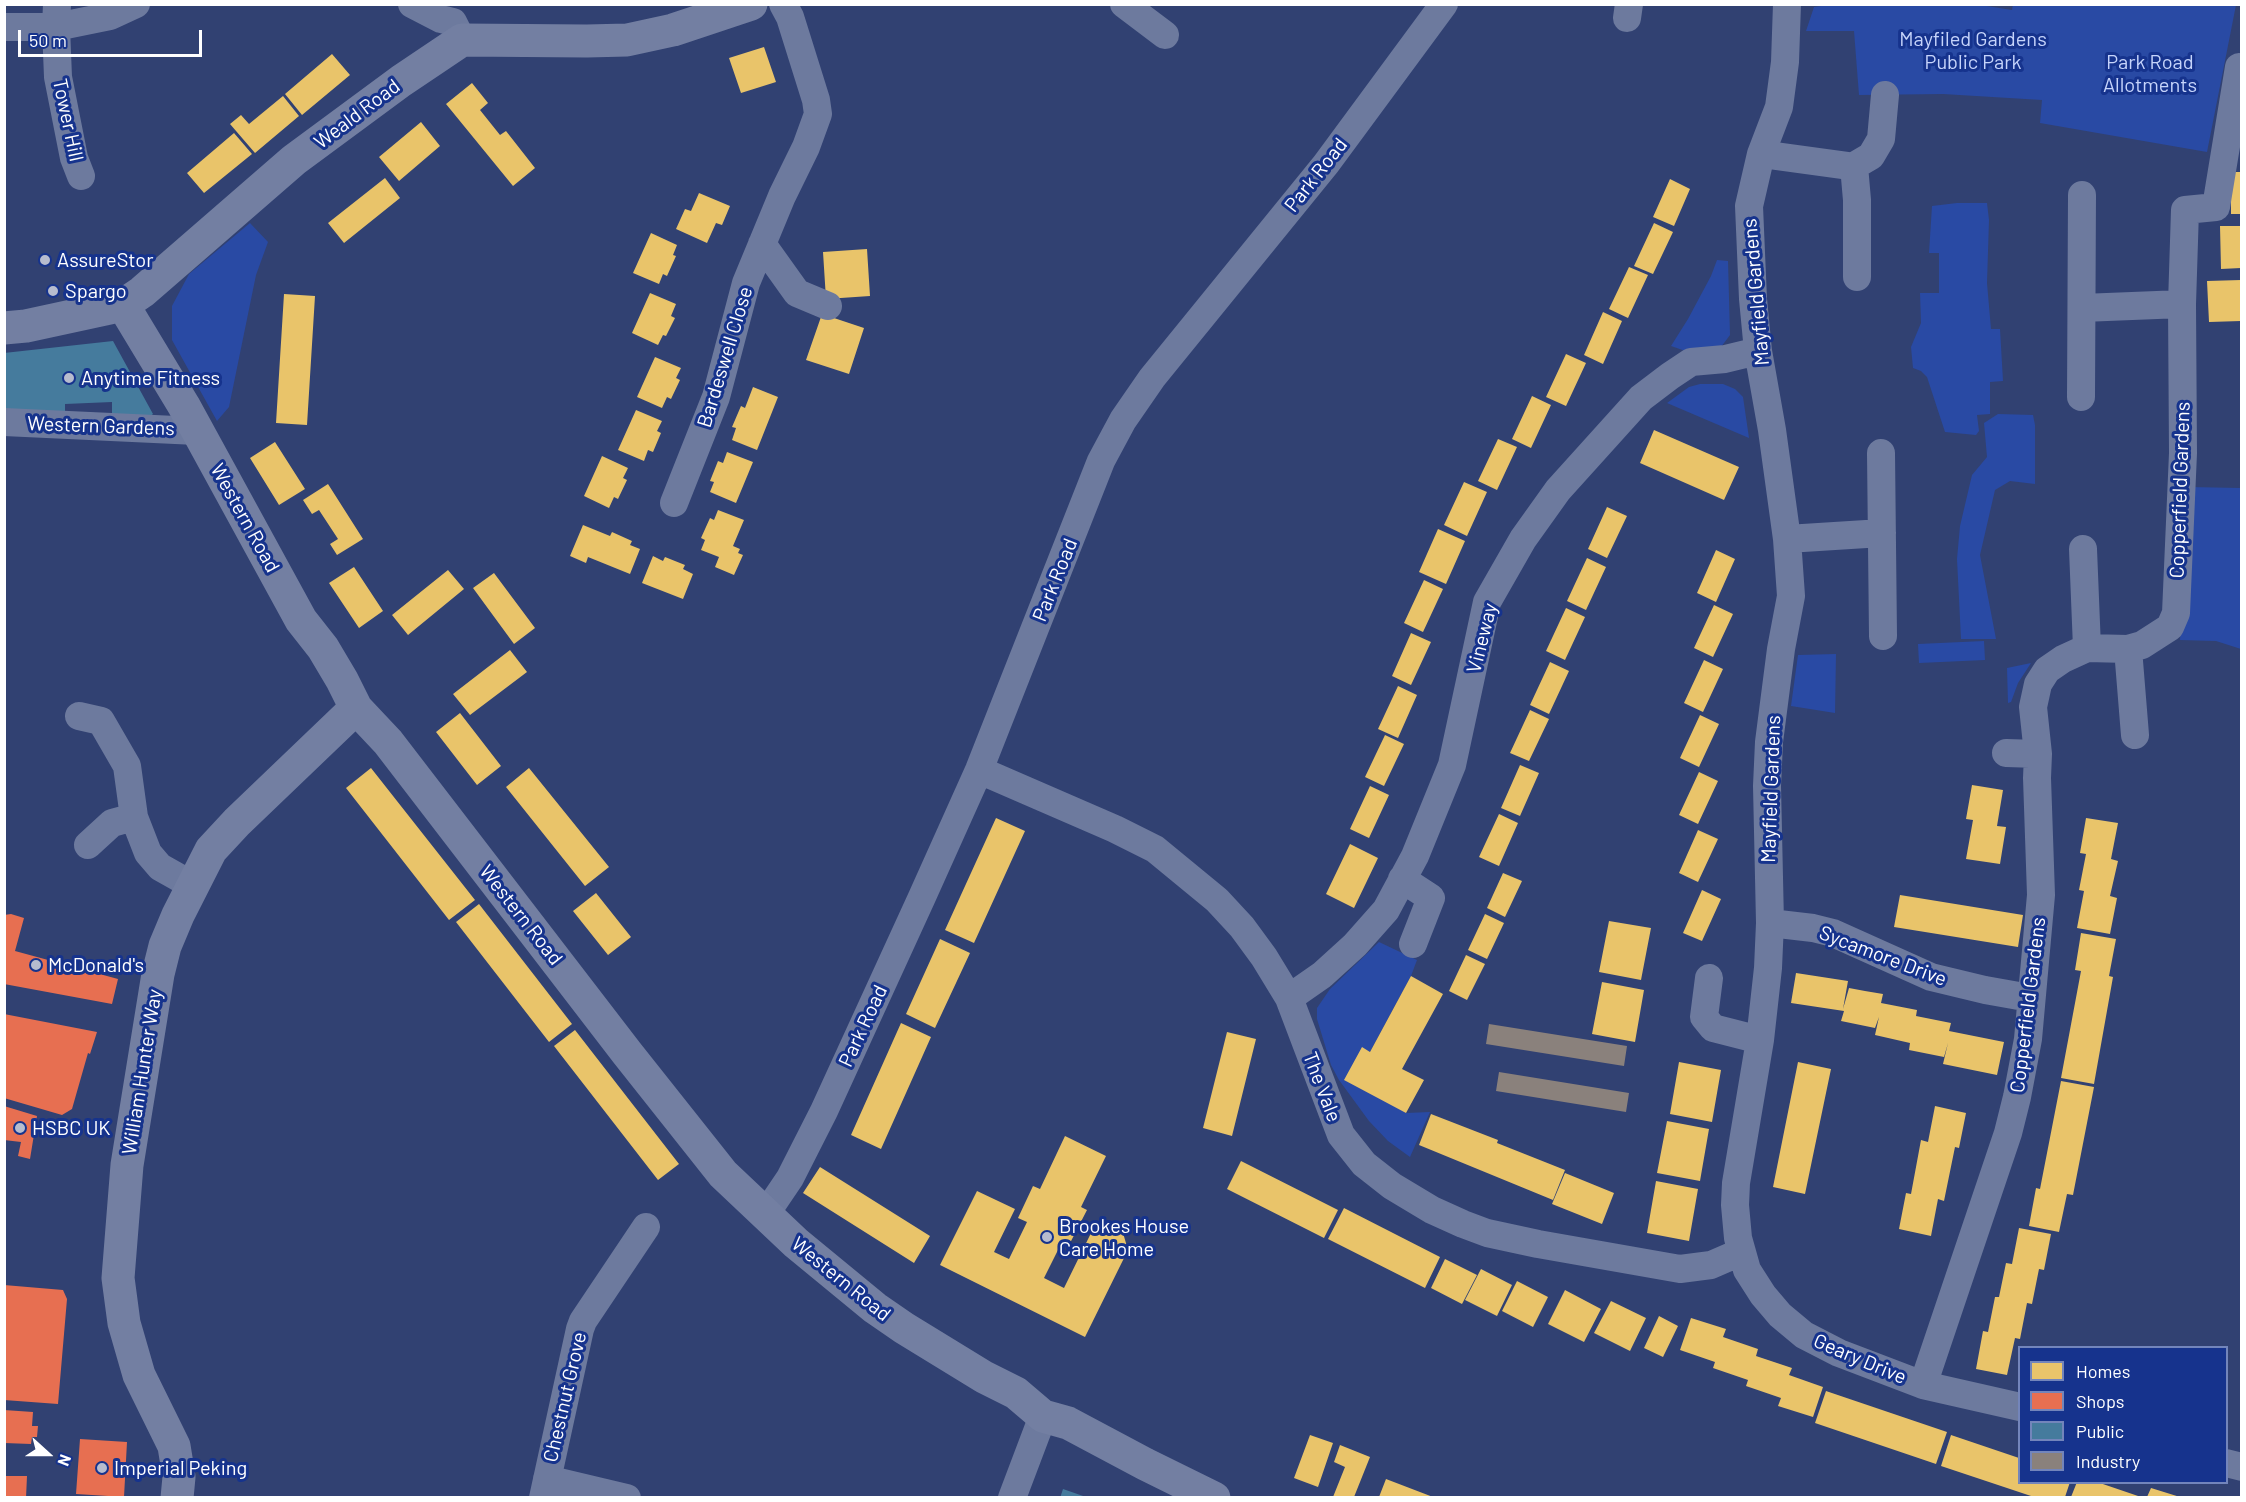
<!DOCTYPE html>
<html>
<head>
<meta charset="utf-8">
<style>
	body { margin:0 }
	#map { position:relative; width:2246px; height:1502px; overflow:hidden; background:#314172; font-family:Barlow,sans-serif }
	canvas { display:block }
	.frame { position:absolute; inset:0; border:6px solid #fff; pointer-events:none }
	.legend { position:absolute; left:2018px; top:1346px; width:210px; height:138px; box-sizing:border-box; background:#16338d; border:2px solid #7385bb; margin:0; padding:8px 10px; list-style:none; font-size:18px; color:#fff }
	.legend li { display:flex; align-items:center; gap:12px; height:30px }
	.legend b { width:30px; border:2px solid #7385bb }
	.north { position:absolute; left:18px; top:1424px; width:60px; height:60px; -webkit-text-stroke:4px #16338d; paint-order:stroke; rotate:111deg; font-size:16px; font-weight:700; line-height:24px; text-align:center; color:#fff }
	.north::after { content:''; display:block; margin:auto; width:21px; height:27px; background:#fff; clip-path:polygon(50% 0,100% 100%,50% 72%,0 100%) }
	.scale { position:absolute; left:18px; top:30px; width:184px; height:27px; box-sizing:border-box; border:3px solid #fff; border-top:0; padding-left:8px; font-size:18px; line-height:21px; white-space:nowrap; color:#fff; -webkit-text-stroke:4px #16338d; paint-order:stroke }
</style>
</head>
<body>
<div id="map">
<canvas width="2246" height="1502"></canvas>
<div class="frame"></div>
<ul class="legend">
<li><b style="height:16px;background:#e9c46a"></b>Homes</li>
<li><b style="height:16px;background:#e76f51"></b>Shops</li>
<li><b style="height:16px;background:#457b9d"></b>Public</li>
<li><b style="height:16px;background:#8a817c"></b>Industry</li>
</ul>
<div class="north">N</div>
<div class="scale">50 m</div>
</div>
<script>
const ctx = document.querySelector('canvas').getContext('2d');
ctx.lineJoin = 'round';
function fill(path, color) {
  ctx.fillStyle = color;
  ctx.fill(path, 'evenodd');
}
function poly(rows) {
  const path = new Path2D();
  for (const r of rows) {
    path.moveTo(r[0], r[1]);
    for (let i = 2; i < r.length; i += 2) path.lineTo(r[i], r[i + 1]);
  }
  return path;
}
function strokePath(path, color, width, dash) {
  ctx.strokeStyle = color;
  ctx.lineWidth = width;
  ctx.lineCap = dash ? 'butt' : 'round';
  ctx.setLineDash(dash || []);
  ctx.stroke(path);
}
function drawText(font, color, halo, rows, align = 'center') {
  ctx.font = font + ' Barlow,sans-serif';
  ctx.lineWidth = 6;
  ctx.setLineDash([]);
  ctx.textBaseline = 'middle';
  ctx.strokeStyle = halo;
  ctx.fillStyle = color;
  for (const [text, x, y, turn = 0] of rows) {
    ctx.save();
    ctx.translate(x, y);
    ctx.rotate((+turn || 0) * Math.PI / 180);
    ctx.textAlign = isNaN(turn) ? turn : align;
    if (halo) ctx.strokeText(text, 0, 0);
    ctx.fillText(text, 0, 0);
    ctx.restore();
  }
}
fill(poly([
	[1974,4,2012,10,2013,4,2236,5,2207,152,2040,123,2042,100,1943,94,1859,95,1854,31,1806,31,1814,7,1828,5],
	[1957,203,1987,203,1989,220,1987,283,1991,329,2000,329,2003,381,1990,382,1990,414,1977,415,1979,431,1976,435,1945,432,1927,377,1921,371,1913,368,1911,347,1921,323,1920,293,1939,293,1939,253,1929,253,1932,206],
	[250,223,268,242,256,275,229,407,217,421,172,340,172,306,189,274],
	[1717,260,1728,261,1730,335,1721,347,1694,354,1671,346,1688,319,1711,276],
	[1700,384,1723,384,1735,389,1743,397,1749,438,1667,403,1689,387],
	[1998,414,2033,415,2035,425,2035,484,2010,481,1995,490,1980,555,1996,639,1961,639,1957,559,1960,526,1972,475,1987,457,1984,423],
	[2188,487,2241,488,2241,649,2216,641,2180,640],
	[1984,641,1985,660,1919,663,1918,644],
	[1836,654,1835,713,1791,706,1798,655],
	[2031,663,2018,683,2011,702,2008,703,2007,668],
	[1379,942,1417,960,1411,976,1370,1052,1363,1048,1406,1113,1430,1112,1410,1157,1388,1141,1369,1121,1339,1080,1331,1065,1317,1019,1317,1008,1330,989]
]), '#294aa4');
fill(poly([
	[764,47,776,82,741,93,729,58],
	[332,54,350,75,302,115,285,94],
	[472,83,488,103,480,110,500,135,506,131,535,168,513,186,446,104],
	[283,96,299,116,255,153,230,124,241,115,249,124],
	[421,122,440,146,399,181,379,157],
	[234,133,252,154,204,193,187,173],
	[2231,172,2241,172,2241,214,2231,214],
	[385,178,400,198,344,243,328,223],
	[1670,179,1690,189,1674,226,1653,217],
	[699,193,730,206,722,225,716,223,707,243,676,229,685,209,691,211],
	[1654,223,1673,232,1653,274,1634,266],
	[2220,226,2241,226,2241,268,2221,269],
	[651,233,677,245,673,255,676,256,667,276,663,274,659,284,633,273],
	[867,249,870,296,826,299,823,252],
	[1629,267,1648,275,1628,318,1609,309],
	[2241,280,2241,321,2209,322,2207,281],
	[650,293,676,304,671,316,675,318,666,336,663,335,658,345,632,333],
	[284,294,315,296,307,425,276,423],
	[1603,312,1622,321,1603,364,1584,355],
	[822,314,864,328,849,374,806,360],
	[1566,354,1586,363,1566,406,1546,397],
	[655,357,681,368,676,378,680,380,671,399,667,397,662,408,637,397],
	[753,387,778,397,757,450,732,440,736,428,732,427,741,406,745,408],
	[1532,396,1551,405,1531,448,1512,439],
	[636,410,662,421,657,431,661,433,653,452,648,450,644,461,618,450],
	[1654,430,1739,467,1724,500,1640,463],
	[1498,439,1517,447,1497,490,1478,481],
	[275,442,305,489,279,505,250,458],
	[727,452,753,462,736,503,710,492,714,482,710,481,718,461,723,463],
	[602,456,628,468,623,478,627,480,618,499,614,497,609,508,584,496],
	[1464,482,1487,492,1467,536,1444,525],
	[328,484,363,539,337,555,330,544,338,539,319,510,312,514,303,500],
	[1607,507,1627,516,1607,558,1588,549],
	[718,510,744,520,733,546,740,549,738,553,743,555,734,575,715,567,719,557,701,550,705,540,701,538,710,518,714,520],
	[583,525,610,536,612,532,632,541,630,545,640,549,630,574,588,557,586,563,570,556],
	[1438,529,1465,541,1446,584,1419,572],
	[1716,550,1735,559,1716,602,1697,593],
	[653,556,663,561,665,557,685,565,683,569,693,574,683,599,642,583],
	[1587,558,1606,567,1586,610,1567,601],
	[354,567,383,611,359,628,329,583],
	[448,570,464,589,408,635,392,615],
	[494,573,535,628,514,644,473,588],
	[1424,580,1443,589,1423,632,1404,623],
	[1714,605,1733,614,1713,657,1694,648],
	[1566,608,1585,617,1565,660,1546,651],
	[1411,633,1431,642,1411,685,1392,676],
	[510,650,527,672,470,715,453,694],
	[1704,660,1723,669,1703,712,1684,703],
	[1550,662,1569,671,1549,714,1530,705],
	[1398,686,1417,695,1398,738,1378,729],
	[1530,710,1549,719,1529,761,1510,753],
	[460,713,501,766,477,785,436,732],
	[1700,715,1719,724,1699,767,1680,758],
	[1385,735,1404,744,1384,786,1365,777],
	[1520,765,1539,773,1520,816,1501,808],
	[371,768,475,900,449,920,346,788],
	[529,768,609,867,585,886,506,787],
	[1699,772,1718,781,1698,824,1679,815],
	[1972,785,2003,790,1997,826,2006,827,2000,864,1966,859,1973,820,1966,819],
	[1370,786,1389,795,1369,838,1350,829],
	[1499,814,1518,823,1499,866,1479,857],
	[996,818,1025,831,974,943,945,930],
	[2086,818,2118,823,2111,859,2118,861,2110,896,2117,898,2110,934,2077,928,2084,891,2079,890,2086,854,2080,853],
	[1698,830,1718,839,1698,882,1679,873],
	[1350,844,1378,858,1354,908,1326,894],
	[1503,873,1522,881,1505,917,1487,908],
	[1702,890,1721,899,1702,941,1683,933],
	[596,893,631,937,608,955,573,911],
	[1900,895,2023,915,2018,947,1894,927],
	[479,904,572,1024,549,1042,456,922],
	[1485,914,1504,923,1487,959,1468,950],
	[1609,921,1651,928,1641,980,1599,972],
	[2081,933,2116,939,2109,976,2113,977,2094,1084,2061,1078,2081,971,2075,970],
	[940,939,970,953,935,1028,906,1014],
	[1466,955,1485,964,1467,1000,1449,991],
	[1796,973,1848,981,1843,1009,1849,988,1865,991,1883,994,1881,1003,1917,1010,1916,1016,1951,1023,1949,1031,2004,1042,1997,1075,1943,1064,1948,1043,1944,1057,1909,1050,1910,1043,1875,1035,1879,1017,1875,1028,1841,1021,1844,1011,1791,1003],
	[1411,976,1443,994,1402,1069,1424,1080,1406,1113,1344,1080,1362,1047,1370,1052],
	[1602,982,1644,990,1635,1042,1592,1034],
	[901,1023,931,1037,881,1149,851,1135],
	[575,1030,679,1164,658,1180,554,1046],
	[1227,1032,1256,1039,1232,1136,1203,1128],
	[1679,1062,1721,1070,1712,1122,1670,1114],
	[1798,1062,1831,1069,1805,1194,1773,1187],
	[2061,1081,2094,1087,2073,1195,2067,1194,2059,1232,2029,1226,2036,1188,2040,1189],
	[1935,1106,1966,1113,1959,1148,1955,1147,1944,1201,1938,1199,1931,1236,1899,1229,1906,1193,1911,1194,1921,1140,1928,1142],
	[1431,1114,1498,1140,1497,1143,1565,1170,1553,1200,1419,1145],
	[1667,1121,1709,1129,1700,1181,1657,1173],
	[1065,1136,1106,1156,1081,1207,1087,1210,1069,1245,1062,1242,1044,1278,1064,1288,1092,1231,1110,1228,1123,1233,1128,1250,1085,1337,940,1265,977,1191,1015,1209,994,1252,1009,1259,1027,1222,1018,1218,1033,1186,1040,1189],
	[1241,1161,1338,1210,1324,1238,1227,1189],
	[820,1167,930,1236,914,1263,803,1193],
	[1565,1173,1614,1193,1602,1224,1552,1204],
	[1656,1181,1698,1189,1689,1241,1647,1233],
	[1344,1208,1440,1257,1425,1288,1328,1239],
	[2019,1228,2051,1234,2044,1270,2039,1269,2032,1304,2027,1303,2020,1339,2015,1338,2007,1375,1976,1369,1983,1331,1988,1332,1995,1297,1999,1297,2006,1263,2012,1264],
	[1445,1259,1477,1275,1462,1304,1431,1288],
	[1481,1269,1512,1285,1497,1316,1465,1300],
	[1517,1281,1548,1297,1533,1327,1502,1311],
	[1565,1290,1601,1309,1584,1342,1548,1324],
	[1611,1301,1646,1318,1630,1351,1594,1333],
	[1659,1316,1678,1326,1663,1357,1644,1348],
	[1691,1318,1726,1329,1723,1337,1758,1349,1756,1356,1792,1368,1789,1375,1823,1387,1813,1417,1778,1406,1781,1398,1746,1386,1748,1380,1713,1368,1715,1362,1680,1350],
	[1826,1391,1947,1432,1936,1464,1815,1423],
	[1310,1435,1333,1443,1318,1487,1294,1478],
	[1951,1435,2019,1458,2020,1482,2070,1482,2065,1497,2034,1497,1941,1466],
	[1340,1445,1370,1457,1354,1497,1333,1497,1345,1467,1334,1462],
	[1386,1479,1433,1497,1379,1497],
	[2077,1482,2097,1482,2141,1497,2071,1497],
	[2151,1488,2180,1497,2147,1497]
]), '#e9c46a');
fill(poly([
	[11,914,24,918,15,951,118,979,112,1004,4,984,4,915],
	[4,1014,97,1032,90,1054,88,1053,72,1109,62,1115,4,1098],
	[4,1106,37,1116,30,1159,18,1156,21,1142,4,1140],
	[4,1285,63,1290,67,1299,58,1404,4,1400],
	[4,1410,33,1412,32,1426,38,1426,37,1437,32,1437,31,1444,4,1443],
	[80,1439,127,1442,124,1497,76,1494],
	[5,1476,27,1476,26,1498,5,1498]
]), '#e76f51');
fill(poly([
	[113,341,153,414,148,418,112,419,112,402,65,404,65,417,4,416,4,353],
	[1063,1489,1086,1497,1086,1498,1060,1498]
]), '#457b9d');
fill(poly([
	[1489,1024,1627,1046,1624,1066,1486,1044],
	[1499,1072,1629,1093,1626,1112,1496,1091]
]), '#8a817c');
strokePath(poly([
	[57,4,56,27,58,77,74,158,81,176],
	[412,4,441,19,453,22,462,40],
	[1124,4,1165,35],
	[1787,4,1785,62,1779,107,1761,154,1749,206,1753,299,1758,351,1772,430,1787,539,1791,596,1781,649,1769,742,1767,786,1770,923,1768,968,1760,1040,1736,1183,1735,1205,1738,1238,1747,1270,1763,1295,1780,1315,1804,1335,1839,1353,1923,1385,2020,1407],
	[1627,18,1629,4],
	[4,27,56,27,110,16,136,4],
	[1761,154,1856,167],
	[762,244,797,293,828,306],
	[1857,277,1857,200,1854,166,1871,156,1881,139,1885,95],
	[2082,308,2182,304],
	[2081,397,2082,195],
	[4,422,197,431],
	[1881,453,1883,636],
	[674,503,716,397,746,283,782,196,806,147,818,114,816,100,790,17,783,4],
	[1787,539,1882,533],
	[2083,549,2087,648],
	[2128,649,2135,735],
	[79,716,101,721,127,766,134,817,148,853,160,867,192,885],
	[2006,753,2038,754],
	[979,770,1115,829,1155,849,1217,900,1242,927,1264,957,1289,998,1341,1135,1364,1164,1392,1186,1432,1210,1463,1224,1487,1233,1538,1244,1680,1269,1711,1265,1741,1252],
	[88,845,112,823,134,817],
	[1402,879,1431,898,1413,944],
	[1770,923,1813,928,1833,933,1931,977,1985,990,2030,998],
	[1709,978,1704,1017,1713,1028,1760,1040],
	[1289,998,1322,975,1355,945,1386,910,1415,856,1452,765,1487,602,1523,539,1558,490,1641,398,1670,376,1691,362,1725,359,1758,351],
	[765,1215,790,1178,824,1111,922,897,979,770,1101,461,1123,420,1152,378,1326,164,1444,4],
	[1923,1385,2008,1133,2017,1097,2028,1039,2041,895,2037,778,2038,754,2033,707,2038,684,2047,670,2063,659,2087,648,2128,649,2142,645,2170,627,2176,613,2183,453,2182,304,2185,210,2216,207,2239,67],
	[2226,1463,2242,1467],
	[547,1479,627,1498],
	[543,1498,580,1329,583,1321,646,1227],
	[1012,1498,1043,1416]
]), '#6d7a9e', 28);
strokePath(poly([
	[123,305,184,406,301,620,323,648,342,680,356,708,388,742,627,1053,723,1174,796,1243,875,1308,904,1328,984,1377,1016,1393,1043,1416,1068,1423,1145,1464,1214,1498],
	[4,328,26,326,123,305,142,292,294,160,401,81,462,40,587,41,627,40,673,30,751,4],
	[177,1498,179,1477,174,1446,139,1375,124,1323,118,1278,127,1165,158,974,165,946,178,915,211,850,237,822,356,708]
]), '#737fa2', 33);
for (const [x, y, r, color] of [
	[45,260,6,"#b7bcce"],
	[53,291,6,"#b7bcce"],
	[69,378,6,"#b7bcce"],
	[36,965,6,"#b7bcce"],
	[20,1128,6,"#b7bcce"],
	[1047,1237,6,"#b7bcce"],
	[102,1468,6,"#b7bcce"]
]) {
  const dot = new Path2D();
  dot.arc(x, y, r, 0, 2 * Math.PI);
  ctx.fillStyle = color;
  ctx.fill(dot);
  strokePath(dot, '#16338d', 2);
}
drawText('20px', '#c6d4fb', '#16338d', [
	["Mayfiled Gardens",1973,39],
	["Public Park",1973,62],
	["Park Road",2150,62],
	["Allotments",2150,85]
]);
drawText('20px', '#fff', '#16338d', [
	["Weald Road",357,114,-37],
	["Tower Hill",68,120,78],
	["Park Road",1316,175,-52],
	["Mayfield Gardens",1756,292,-95],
	["Bardeswell Close",725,357,-73],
	["Western Gardens",101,426,2],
	["Copperfield Gardens",2180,490,-88],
	["Western Road",245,518,61],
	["Park Road",1055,580,-68],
	["Vineway",1482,638,-76],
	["Mayfield Gardens",1771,789,-88],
	["Western Road",521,915,52],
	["Sycamore Drive",1883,956,21],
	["Copperfield Gardens",2028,1005,-83],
	["Park Road",863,1026,-65],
	["William Hunter Way",142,1072,-81],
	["The Vale",1322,1087,69],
	["Western Road",841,1279,39],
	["Geary Drive",1860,1359,23],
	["Chestnut Grove",565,1397,-77]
]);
drawText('20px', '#fff', '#16338d', [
	["AssureStor",57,260],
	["Spargo",65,291],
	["Anytime Fitness",81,378],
	["McDonald's",48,965],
	["HSBC UK",32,1128],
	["Brookes House",1059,1226],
	["Care Home",1059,1249],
	["Imperial Peking",114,1468]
], 'left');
</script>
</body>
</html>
